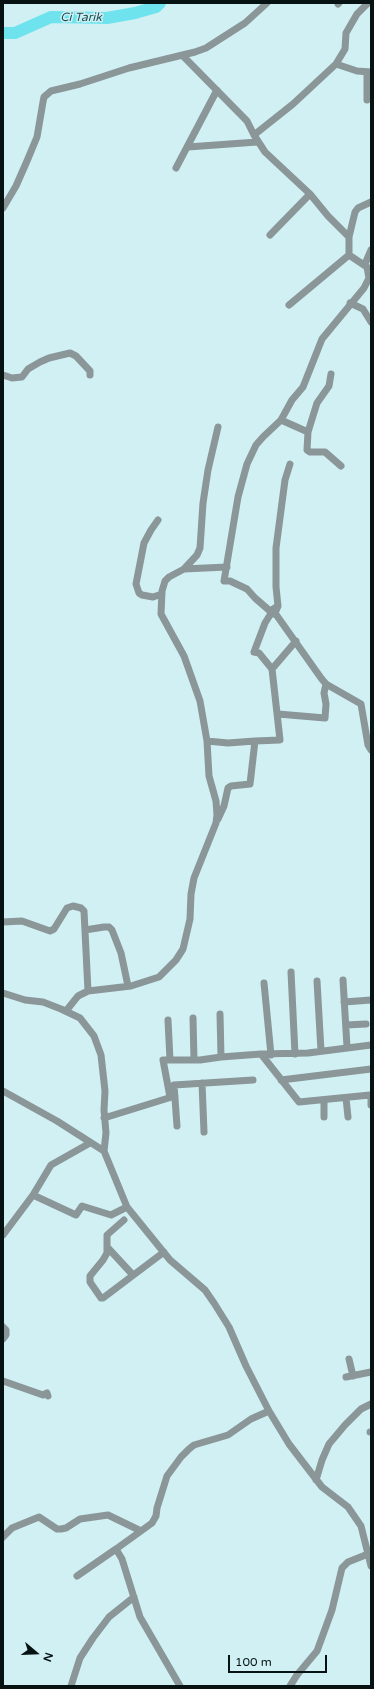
<!DOCTYPE html>
<html>
<head>
<meta charset="utf-8">
<style>
	body { margin:0 }
	#map { position:relative; width:374px; height:1689px; overflow:hidden; background:#d0f0f3; font-family:"Varela Round",sans-serif }
	canvas { display:block }
	.frame { position:absolute; inset:0; border:4px solid #071213; pointer-events:none }
	.north { position:absolute; left:16px; top:1633px; width:40px; height:40px; -webkit-text-stroke:3px #d0f0f3; paint-order:stroke; rotate:109deg; font-size:11px; font-weight:700; line-height:16px; text-align:center; color:#071213 }
	.north::after { content:''; display:block; margin:auto; width:14px; height:18px; background:#071213; clip-path:polygon(50% 0,100% 100%,50% 72%,0 100%) }
	.scale { position:absolute; left:228px; top:1655px; width:99px; height:18px; box-sizing:border-box; border:2px solid #071213; border-top:0; padding-left:5px; font-size:12px; line-height:14px; white-space:nowrap; color:#071213; -webkit-text-stroke:3px #d0f0f3; paint-order:stroke }
</style>
</head>
<body>
<div id="map">
<canvas width="374" height="1689"></canvas>
<div class="frame"></div>
<div class="north">N</div>
<div class="scale">100 m</div>
</div>
<script>
const ctx = document.querySelector('canvas').getContext('2d');
ctx.lineJoin = 'round';
function poly(rows) {
  const path = new Path2D();
  for (const r of rows) {
    path.moveTo(r[0], r[1]);
    for (let i = 2; i < r.length; i += 2) path.lineTo(r[i], r[i + 1]);
  }
  return path;
}
function strokePath(path, color, width, dash) {
  ctx.strokeStyle = color;
  ctx.lineWidth = width;
  ctx.lineCap = dash ? 'butt' : 'round';
  ctx.setLineDash(dash || []);
  ctx.stroke(path);
}
function drawText(font, color, halo, rows, align = 'center') {
  ctx.font = font + ' "Varela Round",sans-serif';
  ctx.lineWidth = 3;
  ctx.setLineDash([]);
  ctx.textBaseline = 'middle';
  ctx.strokeStyle = halo;
  ctx.fillStyle = color;
  for (const [text, x, y, turn = 0] of rows) {
    ctx.save();
    ctx.translate(x, y);
    ctx.rotate((+turn || 0) * Math.PI / 180);
    ctx.textAlign = isNaN(turn) ? turn : align;
    if (halo) ctx.strokeText(text, 0, 0);
    ctx.fillText(text, 0, 0);
    ctx.restore();
  }
}
strokePath(poly([
	[3,33,15,33,51,17,107,18,135,13,156,7,160,3]
]), '#6ee3ee', 12);
strokePath(poly([
	[338,4,339,3],
	[183,56,247,121,254,135],
	[336,64,357,71,371,72],
	[367,100,367,72],
	[188,147,257,142],
	[176,168,217,90],
	[3,208,16,186,27,161,37,137,43,102,44,97,51,91,80,84,129,68,195,52,206,48,245,23,267,3],
	[270,235,310,194],
	[349,237,355,212,358,208,371,202],
	[349,255,367,267,369,278,364,288,322,339,303,387,292,400,281,420,263,437,256,445,247,464,238,497,224,581,230,581,247,589,255,598,270,611,278,606,275,613,321,678,326,684,361,704,368,745,371,750],
	[365,264,371,250],
	[350,303,363,309,371,322],
	[289,305,349,255,349,237,328,216,310,194,265,152,254,135,293,104,336,64,345,49,346,33,357,14,368,3],
	[331,374,329,386,317,403,308,432,307,450,310,452,325,452,341,466],
	[3,375,12,378,22,377,28,369,40,362,49,358,70,353,76,356,90,371,90,375],
	[281,420,308,432],
	[158,520,151,530,144,543,136,584,139,593,142,595,153,597,162,594],
	[184,569,197,555,200,548,203,503,208,470,218,427],
	[278,606,276,587,276,548,285,480,290,464],
	[272,669,296,641],
	[278,714,325,718,326,704,324,693,326,684],
	[207,741,228,743,255,741],
	[218,819,224,806,228,788,231,786,250,784,255,741,280,740,272,669,259,653,254,652,265,623,270,615,275,613],
	[3,922,22,921,50,931,54,929,67,908,73,906,81,908,84,911,88,991],
	[85,930,104,927,109,927,112,930,121,953,128,986],
	[291,972,295,1054],
	[343,980,347,1047],
	[317,981,321,1051],
	[264,983,271,1055],
	[3,993,25,1000,43,1002,61,1009,80,1018,94,1036,101,1055,105,1091,104,1110,106,1133,104,1151,127,1207,170,1260,205,1290,214,1303,229,1327,246,1366,269,1411,289,1444,322,1487,348,1507,361,1526,371,1566],
	[344,1002,371,1000],
	[66,1011,78,996,88,991,131,986,159,977,176,960,183,949,190,919,191,894,194,878,216,823,217,815,216,801,209,776,207,741,200,701,184,656,161,614,162,591,165,581,169,577,184,569,227,567],
	[220,1014,221,1057,261,1054,299,1102,370,1095],
	[193,1018,194,1060],
	[168,1020,170,1060],
	[346,1025,366,1024],
	[261,1054,308,1053,371,1045],
	[281,1080,371,1069],
	[202,1083,204,1132],
	[3,1091,57,1121,104,1151],
	[371,1095,371,1105],
	[170,1097,163,1060,200,1060,221,1057],
	[346,1098,348,1117],
	[324,1100,324,1117],
	[104,1118,175,1096],
	[177,1126,174,1085,253,1080],
	[33,1195,76,1215,82,1206,111,1215,127,1207],
	[124,1220,107,1235,107,1253,103,1260,90,1276,90,1282,101,1298,103,1298,164,1252],
	[3,1235,33,1195,51,1165,90,1143],
	[108,1248,133,1275],
	[3,1327,6,1330,6,1335,3,1339],
	[349,1359,353,1376],
	[346,1377,371,1372],
	[3,1381,43,1395,47,1393,48,1396],
	[370,1432,371,1432],
	[316,1480,322,1460,329,1444,345,1425,361,1409,371,1404],
	[141,1531,116,1549,122,1559,140,1617,180,1686],
	[3,1537,12,1528,39,1517,57,1529,61,1529,66,1528,80,1519,108,1515,141,1531,152,1523,156,1516,157,1508,167,1476,181,1457,189,1449,194,1445,228,1435,251,1419,269,1411],
	[77,1576,116,1549],
	[71,1686,80,1658,93,1638,109,1617,134,1597],
	[290,1686,297,1675,317,1651,332,1610,342,1568,348,1562,368,1554]
]), '#8a9698', 7);
drawText('italic 12px', '#184c51', '#d0f0f3', [
	["Ci Tarik",81,18]
]);
</script>
</body>
</html>
